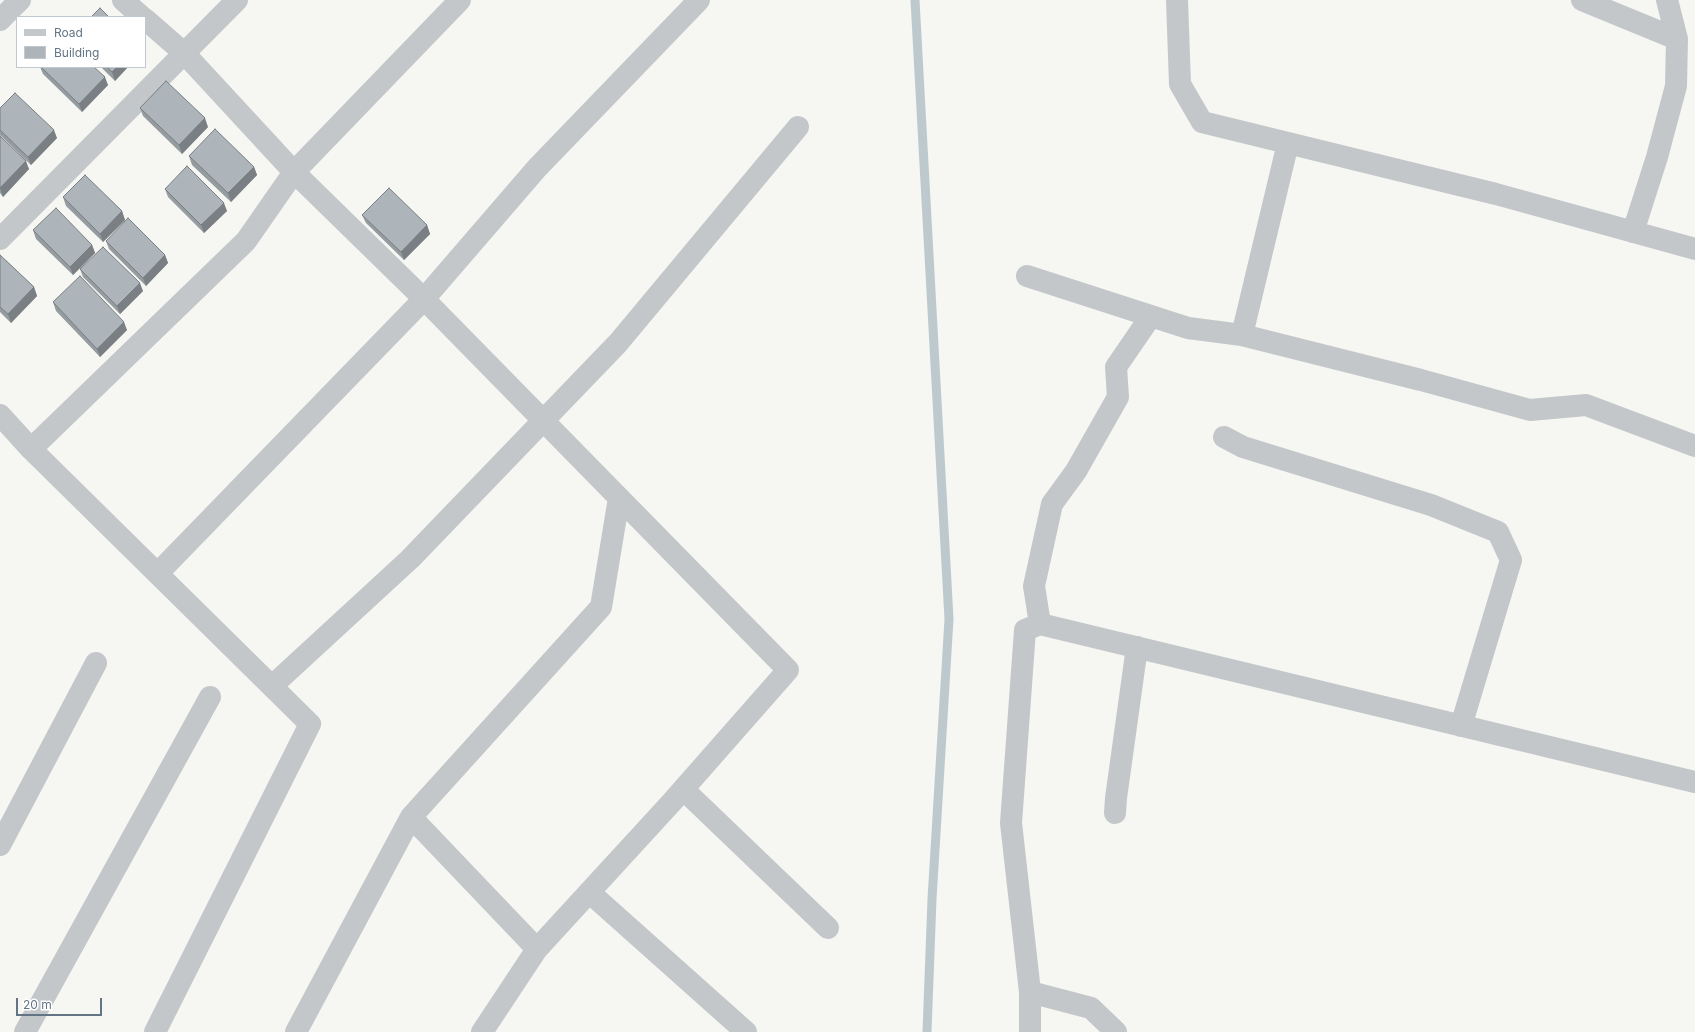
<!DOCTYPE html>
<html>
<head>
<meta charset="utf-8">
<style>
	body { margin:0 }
	#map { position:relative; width:1695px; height:1032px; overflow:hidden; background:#f6f6f2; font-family:Inter,sans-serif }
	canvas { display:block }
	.legend { position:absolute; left:16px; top:16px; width:130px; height:52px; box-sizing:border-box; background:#fff; border:1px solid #c1c8ce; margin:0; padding:5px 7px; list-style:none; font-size:12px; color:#637585 }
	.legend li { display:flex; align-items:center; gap:8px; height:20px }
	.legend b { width:20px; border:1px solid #c1c8ce }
	.scale { position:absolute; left:16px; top:998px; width:86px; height:18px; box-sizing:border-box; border:2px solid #637585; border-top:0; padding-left:5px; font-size:12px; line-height:14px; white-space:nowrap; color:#637585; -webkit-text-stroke:3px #fff; paint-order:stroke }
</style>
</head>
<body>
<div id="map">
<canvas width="1695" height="1032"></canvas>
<ul class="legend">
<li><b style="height:5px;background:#c3c7ca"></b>Road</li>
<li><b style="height:11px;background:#adb5ba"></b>Building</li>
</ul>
<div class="scale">20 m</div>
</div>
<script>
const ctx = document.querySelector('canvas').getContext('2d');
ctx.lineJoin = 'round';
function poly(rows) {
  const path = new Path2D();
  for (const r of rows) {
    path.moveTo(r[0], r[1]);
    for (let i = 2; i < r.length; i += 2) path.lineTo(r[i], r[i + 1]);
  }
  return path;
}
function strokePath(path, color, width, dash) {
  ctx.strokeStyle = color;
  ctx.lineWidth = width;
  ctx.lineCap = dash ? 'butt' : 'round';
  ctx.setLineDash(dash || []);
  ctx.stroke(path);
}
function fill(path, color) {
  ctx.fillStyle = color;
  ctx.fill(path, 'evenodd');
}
strokePath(poly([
	[915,0,949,619,932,899,927,1032]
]), '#bec9ce', 9);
strokePath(poly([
	[123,0,142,17],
	[1177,0,1180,84,1202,122,1496,194,1695,249],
	[1582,0,1677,39],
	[145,19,184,53,294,172,424,299,788,670,671,803,537,949,482,1032],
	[0,20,20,0],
	[1633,232,1657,157,1676,86,1677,39,1667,0],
	[0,239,237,0],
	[1027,276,1188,328,1242,335,1421,380,1530,410,1586,405,1695,446],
	[1242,335,1288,143],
	[0,415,31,449,310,724,155,1032],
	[1224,437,1243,447,1431,505,1498,532,1511,560,1461,726],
	[31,449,246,241,294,172,460,0],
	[158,573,424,299,537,168,699,0],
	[1040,624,1034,586,1052,504,1076,471,1118,397,1116,367,1151,316],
	[272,686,410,559,618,343,798,127],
	[683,789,828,928],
	[1115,813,1116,798,1137,647],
	[411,817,601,607,619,498],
	[0,845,96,663],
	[589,892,746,1032],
	[1030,992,1030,1032],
	[25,1032,210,697],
	[296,1032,411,817,537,949],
	[1116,1032,1091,1008,1030,992,1011,823,1025,630,1040,624,1695,782]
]), '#c3c7ca', 22);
fill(poly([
	[40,67,94,67,108,85,82,112,43,74],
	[101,67,128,67,115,81],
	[0,108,57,138,31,165,0,135],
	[140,108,208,127,182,154,143,116],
	[0,136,29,169,3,197,0,193],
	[189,156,254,167,257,175,231,202,192,165],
	[165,189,227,211,204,233,168,197],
	[63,197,122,211,125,220,103,242,66,206],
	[362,215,427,225,430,234,404,260,366,223],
	[33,230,92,245,95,253,73,275,36,239],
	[106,241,165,255,168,263,146,286,109,249],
	[0,255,34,287,37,296,11,323,0,312],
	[80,269,143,291,120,314,83,277],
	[53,302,127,330,100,357,56,311]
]), '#959ca0');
fill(poly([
	[117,67,128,67,115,81,112,72],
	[105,77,108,85,82,112,79,104],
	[205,118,208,127,182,154,179,145],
	[54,130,57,138,31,165,28,157],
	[26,161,29,169,3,197,0,188],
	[254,167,257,175,231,202,228,193],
	[224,203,227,211,204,233,201,225],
	[122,211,125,220,103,242,100,234],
	[427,225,430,234,404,260,401,252],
	[92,245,95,253,73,275,70,267],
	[165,255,168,263,146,286,143,278],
	[140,283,143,291,120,314,117,306],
	[34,287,37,296,11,323,8,314],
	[124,322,127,330,100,357,97,349]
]), '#797f82');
const building = poly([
	[100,8,109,17,91,17,100,8],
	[41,67,94,67,105,77,79,104,41,67],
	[107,67,117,67,112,72,107,67],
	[166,81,205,118,179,145,140,108,166,81],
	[15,93,54,130,28,157,0,130,0,108,15,93],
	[215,129,254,167,228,193,189,156,215,129],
	[0,136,26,161,0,188,0,136],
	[187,166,224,203,201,225,165,189,187,166],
	[85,175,122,211,100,234,63,197,85,175],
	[389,188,427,225,401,252,362,215,389,188],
	[56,208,92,245,70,267,33,230,56,208],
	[128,218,165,255,143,278,106,241,128,218],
	[103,247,140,283,117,306,80,269,103,247],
	[0,255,34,287,8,314,0,307,0,255],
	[80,276,124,322,97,349,53,302,80,276]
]);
fill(building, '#adb5ba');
strokePath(building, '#797f82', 1);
</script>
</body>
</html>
